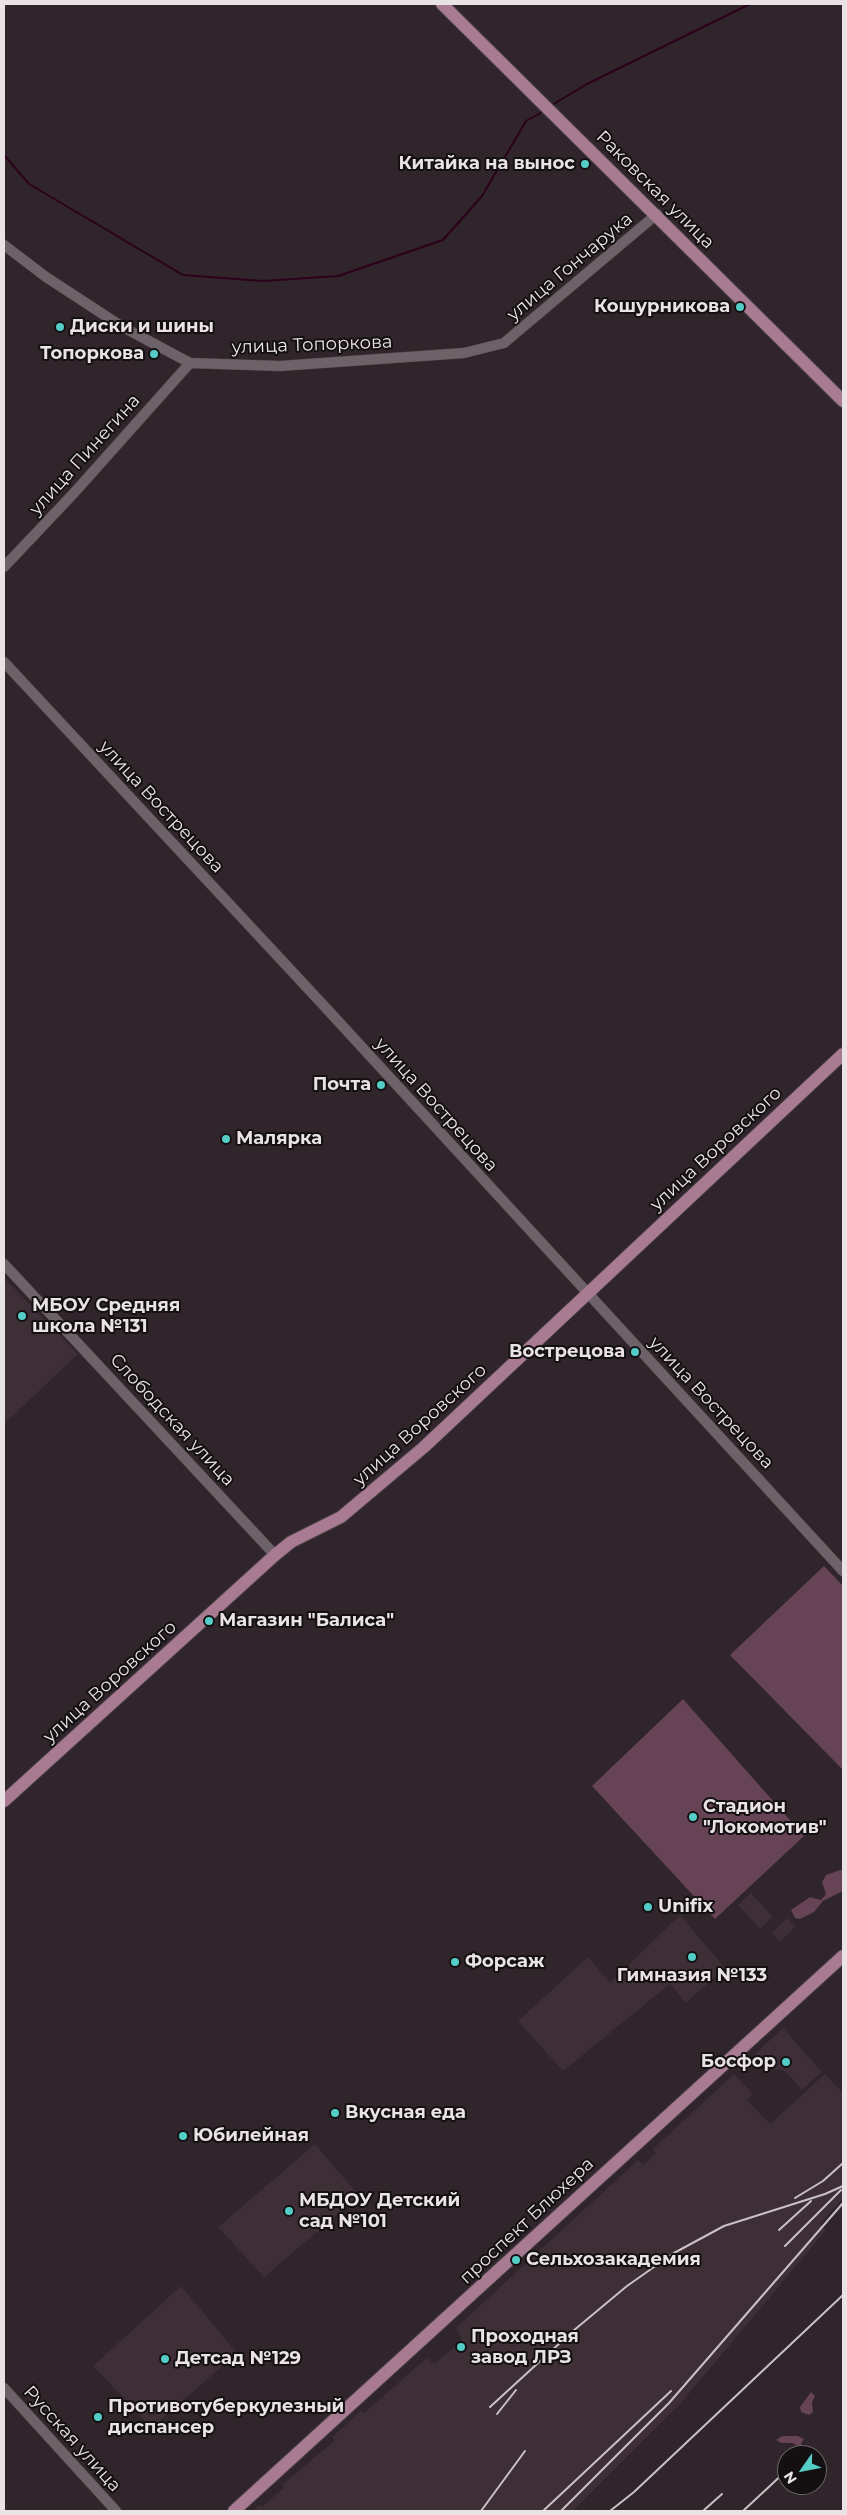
<!DOCTYPE html>
<html>
<head>
<meta charset="utf-8">
<style>
	body { margin:0 }
	#map { position:relative; width:847px; height:2515px; overflow:hidden; background:#2f252a; font-family:Montserrat,sans-serif }
	canvas { display:block }
	.frame { position:absolute; inset:0; border:5px solid #e9e3e6; pointer-events:none }
	.north { position:absolute; left:777px; top:2445px; width:50px; height:50px; box-sizing:border-box; background:#141012; border:1px solid #696467; border-radius:50%; rotate:237deg; font-size:14px; font-weight:700; line-height:20px; text-align:center; color:#e9e3e6 }
	.north::after { content:''; display:block; margin:auto; width:18px; height:22px; background:#54cdc7; clip-path:polygon(50% 0,100% 100%,50% 72%,0 100%) }
</style>
</head>
<body>
<div id="map">
<canvas width="847" height="2515"></canvas>
<div class="frame"></div>
<div class="north">N</div>
</div>
<script>
const ctx = document.querySelector('canvas').getContext('2d');
ctx.lineJoin = 'round';
function fill(path, color) {
  ctx.fillStyle = color;
  ctx.fill(path, 'evenodd');
}
function poly(rows) {
  const path = new Path2D();
  for (const r of rows) {
    path.moveTo(r[0], r[1]);
    for (let i = 2; i < r.length; i += 2) path.lineTo(r[i], r[i + 1]);
  }
  return path;
}
function strokePath(path, color, width, dash) {
  ctx.strokeStyle = color;
  ctx.lineWidth = width;
  ctx.lineCap = dash ? 'butt' : 'round';
  ctx.setLineDash(dash || []);
  ctx.stroke(path);
}
function drawText(font, color, halo, rows, align = 'center') {
  ctx.font = font + ' Montserrat,sans-serif';
  ctx.lineWidth = 4;
  ctx.setLineDash([]);
  ctx.textBaseline = 'middle';
  ctx.strokeStyle = halo;
  ctx.fillStyle = color;
  for (const [text, x, y, turn = 0] of rows) {
    ctx.save();
    ctx.translate(x, y);
    ctx.rotate((+turn || 0) * Math.PI / 180);
    ctx.textAlign = isNaN(turn) ? turn : align;
    if (halo) ctx.strokeText(text, 0, 0);
    ctx.fillText(text, 0, 0);
    ctx.restore();
  }
}
fill(poly([
	[4,1278,78,1354,4,1424],
	[751,1893,773,1917,760,1929,738,1905],
	[680,1915,725,1968,686,2003,670,1984,563,2071,518,2021,588,1957,610,1983],
	[787,1918,796,1926,780,1942,772,1933],
	[783,2028,822,2072,802,2090,785,2071,766,2068,754,2055],
	[734,2074,753,2094,747,2100,770,2124,825,2074,843,2093,843,2198,820,2224,826,2230,681,2403,572,2511,253,2511,259,2505,262,2507,284,2488,282,2485,335,2440,332,2437,361,2411,364,2413,427,2358,434,2364,452,2349,462,2339,456,2328,638,2160,643,2165,656,2153,653,2149],
	[315,2144,359,2196,264,2277,218,2227],
	[181,2286,237,2353,152,2428,93,2366]
]), '#3e2f37');
fill(poly([
	[824,1566,843,1586,843,1770,730,1655],
	[683,1699,804,1836,715,1919,592,1786],
	[840,1870,843,1870,843,1891,823,1901,814,1912,800,1919,795,1918,791,1910,810,1897,821,1900,826,1894,822,1882,826,1875],
	[811,2392,815,2396,812,2402,813,2412,809,2415,801,2412,800,2407],
	[782,2436,798,2436,804,2439,801,2444,808,2451,792,2443,781,2443,776,2440]
]), '#664355');
strokePath(poly([
	[552,105,587,84,750,4],
	[4,155,29,184,183,275,263,281,338,276,443,240,482,196,526,121,542,112]
]), '#2c011b', 2);
const minor = poly([
	[4,245,46,277,121,326,190,363,280,366,464,353,504,343,657,214],
	[4,567,74,493,190,363],
	[4,662,326,1008,843,1571],
	[4,1264,275,1555],
	[4,2388,116,2511]
]);
const major = poly([
	[442,4,843,401],
	[4,1801,275,1555,291,1542,341,1517,424,1447,843,1054],
	[234,2511,843,1956]
]);
strokePath(minor, '#494145', 11);
strokePath(major, '#494145', 14);
strokePath(minor, '#6d6267', 10);
strokePath(major, '#a97b93', 12);
strokePath(poly([
	[795,2198,823,2181,843,2163],
	[779,2230,811,2201],
	[785,2246,841,2190],
	[490,2407,573,2331,627,2286,674,2253,724,2226,825,2194,843,2186],
	[497,2414,516,2390],
	[481,2511,525,2451],
	[543,2511,671,2391],
	[561,2511,669,2403,843,2203],
	[610,2511,634,2492,843,2295],
	[703,2511,722,2494],
	[743,2511,787,2470]
]), '#c8c1c5', 2);
for (const [x, y, r, color] of [
	[585,164,5,"#54cdc7"],
	[740,307,5,"#54cdc7"],
	[60,327,5,"#54cdc7"],
	[154,354,5,"#54cdc7"],
	[381,1085,5,"#54cdc7"],
	[226,1139,5,"#54cdc7"],
	[22,1316,5,"#54cdc7"],
	[635,1352,5,"#54cdc7"],
	[209,1621,5,"#54cdc7"],
	[693,1817,5,"#54cdc7"],
	[648,1907,5,"#54cdc7"],
	[692,1957,5,"#54cdc7"],
	[455,1962,5,"#54cdc7"],
	[786,2062,5,"#54cdc7"],
	[335,2113,5,"#54cdc7"],
	[183,2136,5,"#54cdc7"],
	[289,2211,5,"#54cdc7"],
	[516,2260,5,"#54cdc7"],
	[461,2347,5,"#54cdc7"],
	[165,2359,5,"#54cdc7"],
	[98,2417,5,"#54cdc7"]
]) {
  const dot = new Path2D();
  dot.arc(x, y, r, 0, 2 * Math.PI);
  ctx.fillStyle = color;
  ctx.fill(dot);
  strokePath(dot, '#141012', 2);
}
drawText('bold 18px', '#e9e3e6', '#141012', [
	["Китайка на вынос",575,164,"right"],
	["Кошурникова",730,307,"right"],
	["Диски и шины",70,327],
	["Топоркова",144,354,"right"],
	["Почта",371,1085,"right"],
	["Малярка",236,1139],
	["МБОУ Средняя",32,1306],
	["школа №131",32,1327],
	["Вострецова",625,1352,"right"],
	["Магазин \"Балиса\"",219,1621],
	["Стадион",703,1807],
	["\"Локомотив\"",703,1828],
	["Unifix",658,1907],
	["Форсаж",465,1962],
	["Гимназия №133",692,1976,"center"],
	["Босфор",776,2062,"right"],
	["Вкусная еда",345,2113],
	["Юбилейная",193,2136],
	["МБДОУ Детский",299,2201],
	["сад №101",299,2222],
	["Сельхозакадемия",526,2260],
	["Проходная",471,2337],
	["завод ЛРЗ",471,2358],
	["Детсад №129",175,2359],
	["Противотуберкулезный",108,2407],
	["диспансер",108,2428]
], 'left');
drawText('18px', '#e9e3e6', '#141012', [
	["Раковская улица",655,190,45],
	["улица Гончарука",570,267,-40],
	["улица Топоркова",312,345,-2],
	["улица Пинегина",85,455,-48],
	["улица Вострецова",161,807,47],
	["улица Вострецова",436,1105,48],
	["улица Воровского",716,1149,-43],
	["улица Вострецова",711,1403,47],
	["Слободская улица",172,1420,47],
	["улица Воровского",420,1425,-42],
	["улица Воровского",110,1682,-42],
	["проспект Блюхера",527,2221,-43],
	["Русская улица",72,2439,48]
]);
</script>
</body>
</html>
